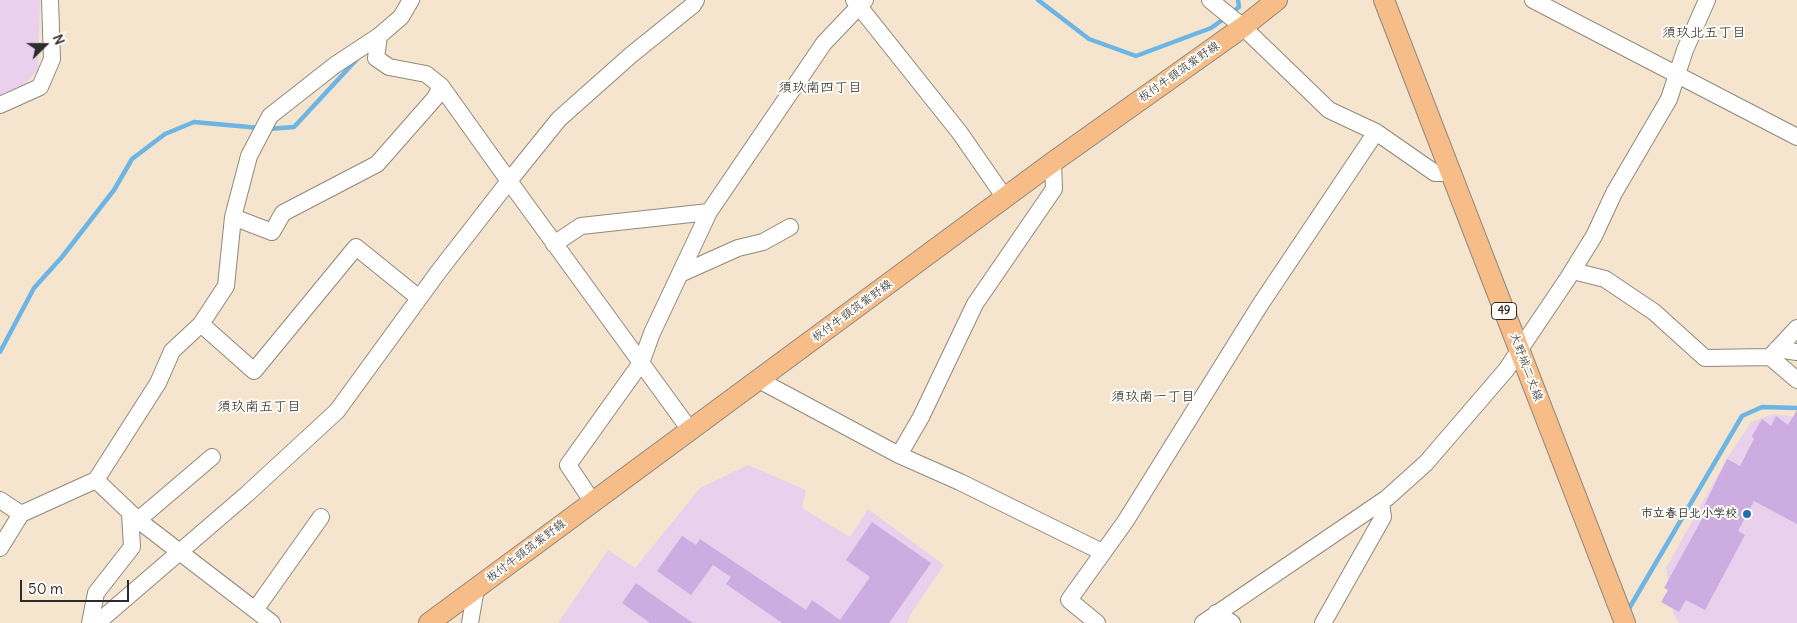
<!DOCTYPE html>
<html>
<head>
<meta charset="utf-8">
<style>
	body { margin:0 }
	#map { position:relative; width:1797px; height:623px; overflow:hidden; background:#f6e5ce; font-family:Delius,sans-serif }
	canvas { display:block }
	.north { position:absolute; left:20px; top:20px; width:50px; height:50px; -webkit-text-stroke:4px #fdfcf7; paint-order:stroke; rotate:68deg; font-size:14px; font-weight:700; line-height:20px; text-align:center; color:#2b2b2b }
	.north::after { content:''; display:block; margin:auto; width:18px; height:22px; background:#2b2b2b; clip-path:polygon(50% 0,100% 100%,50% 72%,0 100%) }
	.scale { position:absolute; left:20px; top:580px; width:109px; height:22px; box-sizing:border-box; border:2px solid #2b2b2b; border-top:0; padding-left:6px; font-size:15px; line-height:18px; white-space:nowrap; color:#2b2b2b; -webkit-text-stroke:4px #fdfcf7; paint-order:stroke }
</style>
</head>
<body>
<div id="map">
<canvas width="1797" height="623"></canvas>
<div class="north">N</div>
<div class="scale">50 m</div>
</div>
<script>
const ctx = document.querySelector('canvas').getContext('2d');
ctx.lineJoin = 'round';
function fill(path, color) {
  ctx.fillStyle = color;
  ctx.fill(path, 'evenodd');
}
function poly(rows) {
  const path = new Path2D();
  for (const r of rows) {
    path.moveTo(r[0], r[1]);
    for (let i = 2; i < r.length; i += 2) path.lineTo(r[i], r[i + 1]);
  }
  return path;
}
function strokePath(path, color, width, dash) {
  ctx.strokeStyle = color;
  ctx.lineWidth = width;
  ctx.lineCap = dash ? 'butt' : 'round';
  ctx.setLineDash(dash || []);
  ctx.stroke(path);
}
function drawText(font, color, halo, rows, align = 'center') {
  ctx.font = font + ' Delius,"Klee One",sans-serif';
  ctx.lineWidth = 4;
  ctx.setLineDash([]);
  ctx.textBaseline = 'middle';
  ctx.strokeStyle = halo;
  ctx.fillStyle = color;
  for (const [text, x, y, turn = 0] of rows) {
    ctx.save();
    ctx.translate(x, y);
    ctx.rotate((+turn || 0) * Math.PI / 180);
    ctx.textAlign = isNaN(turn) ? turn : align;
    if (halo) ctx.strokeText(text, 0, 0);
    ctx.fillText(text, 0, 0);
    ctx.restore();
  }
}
fill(poly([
	[0,0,40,0,38,70,17,92,0,98],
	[1773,414,1797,417,1797,623,1679,623,1673,613,1666,568,1726,460,1751,422],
	[748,465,806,490,802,508,850,537,868,509,944,565,912,612,907,623,558,623,608,550,635,568,700,488]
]), '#e9d1ed');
strokePath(poly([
	[1038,0,1089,39,1136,56,1211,28,1225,18],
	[1231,13,1239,7,1238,0],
	[268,129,294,127,359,57],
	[0,352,34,288,62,257,114,190,132,159,165,134,194,122,260,128],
	[1627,612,1742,416,1762,407,1797,408]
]), '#6cb5e4', 4.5);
fill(poly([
	[1797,410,1797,524,1754,501,1738,531,1745,535,1705,610,1686,600,1679,612,1661,602,1668,590,1664,588,1708,508,1704,506,1727,459,1740,466,1754,439,1752,436,1762,419,1771,426,1776,416,1788,425],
	[872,522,931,563,889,623,782,623,726,584,731,577,713,565,691,595,657,571,682,536,696,545,700,539,806,610,812,600,840,620,870,577,846,560],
	[636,583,677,612,693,623,650,623,622,603]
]), '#cdace1');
const minor = poly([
	[854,0,960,133,1005,198],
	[1533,0,1797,137],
	[0,105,40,87,52,59,50,0],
	[1376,132,1435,173,1451,173],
	[1053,162,1054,189,975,304,921,417,899,455,960,482,1102,552],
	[233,217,272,232,283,213,377,164,435,98,441,86],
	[554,244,581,226,709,212],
	[1573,271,1605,279,1654,312,1705,358,1770,357,1797,380],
	[680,274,738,248,763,242,790,227],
	[201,324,254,371,356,247,419,298],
	[1777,349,1797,352],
	[1770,357,1797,328],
	[759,380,899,455],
	[690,430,509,181,559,119,631,55,693,5,696,0],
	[96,480,138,520,272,623],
	[0,500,21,514],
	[592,501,568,465,641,363,652,333,709,212,824,43,865,0],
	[138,520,212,457],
	[0,548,21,514,96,480,158,383,172,351,201,324,226,286,233,217,249,156,270,116,335,65,379,36,401,17,411,0],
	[255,610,321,517],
	[1216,613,1232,623],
	[90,623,96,593,132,547,130,513],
	[97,623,247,494,337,411,439,271,509,181,441,86,426,74,389,67,376,58,379,36],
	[470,623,476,588],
	[1097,623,1069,600,1125,522,1260,305,1376,132,1329,110,1243,27,1210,0],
	[1203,623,1387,498,1426,463,1506,370,1568,278,1594,236,1614,193,1669,99,1685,50,1707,0],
	[1323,623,1383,517,1381,503]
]);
const major = poly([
	[1384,0,1625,623],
	[429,623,1053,162,1243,27,1277,0]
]);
strokePath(minor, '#90887c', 18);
strokePath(major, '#90887c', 22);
strokePath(minor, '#fff', 16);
strokePath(major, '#f7bd88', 20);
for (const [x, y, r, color] of [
	[1747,514,5,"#1f6fb2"]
]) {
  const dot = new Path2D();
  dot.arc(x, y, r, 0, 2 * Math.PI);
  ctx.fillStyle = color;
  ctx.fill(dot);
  strokePath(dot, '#fdfcf7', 2);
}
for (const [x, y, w] of [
	[1504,311,25]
]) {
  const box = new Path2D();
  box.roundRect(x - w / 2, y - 8.5, w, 17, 4);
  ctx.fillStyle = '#fdfcf7';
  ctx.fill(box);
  strokePath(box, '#2b2b2b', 1);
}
drawText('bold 11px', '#2b2b2b', null, [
	["49",1504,311]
]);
drawText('12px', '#2b2b2b', '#fdfcf7', [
	["板付牛頸筑紫野線",1179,72,-35],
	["板付牛頸筑紫野線",852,311,-36],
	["大野城二丈線",1526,367,69],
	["板付牛頸筑紫野線",526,551,-37]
]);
drawText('bold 12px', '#2b2b2b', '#fdfcf7', [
	["市立春日北小学校",1737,514]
], 'right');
drawText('14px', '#2b2b2b', '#fdfcf7', [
	["須玖北五丁目",1704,33],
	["須玖南四丁目",820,88],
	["須玖南一丁目",1153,397],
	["須玖南五丁目",259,407]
]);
</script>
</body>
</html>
